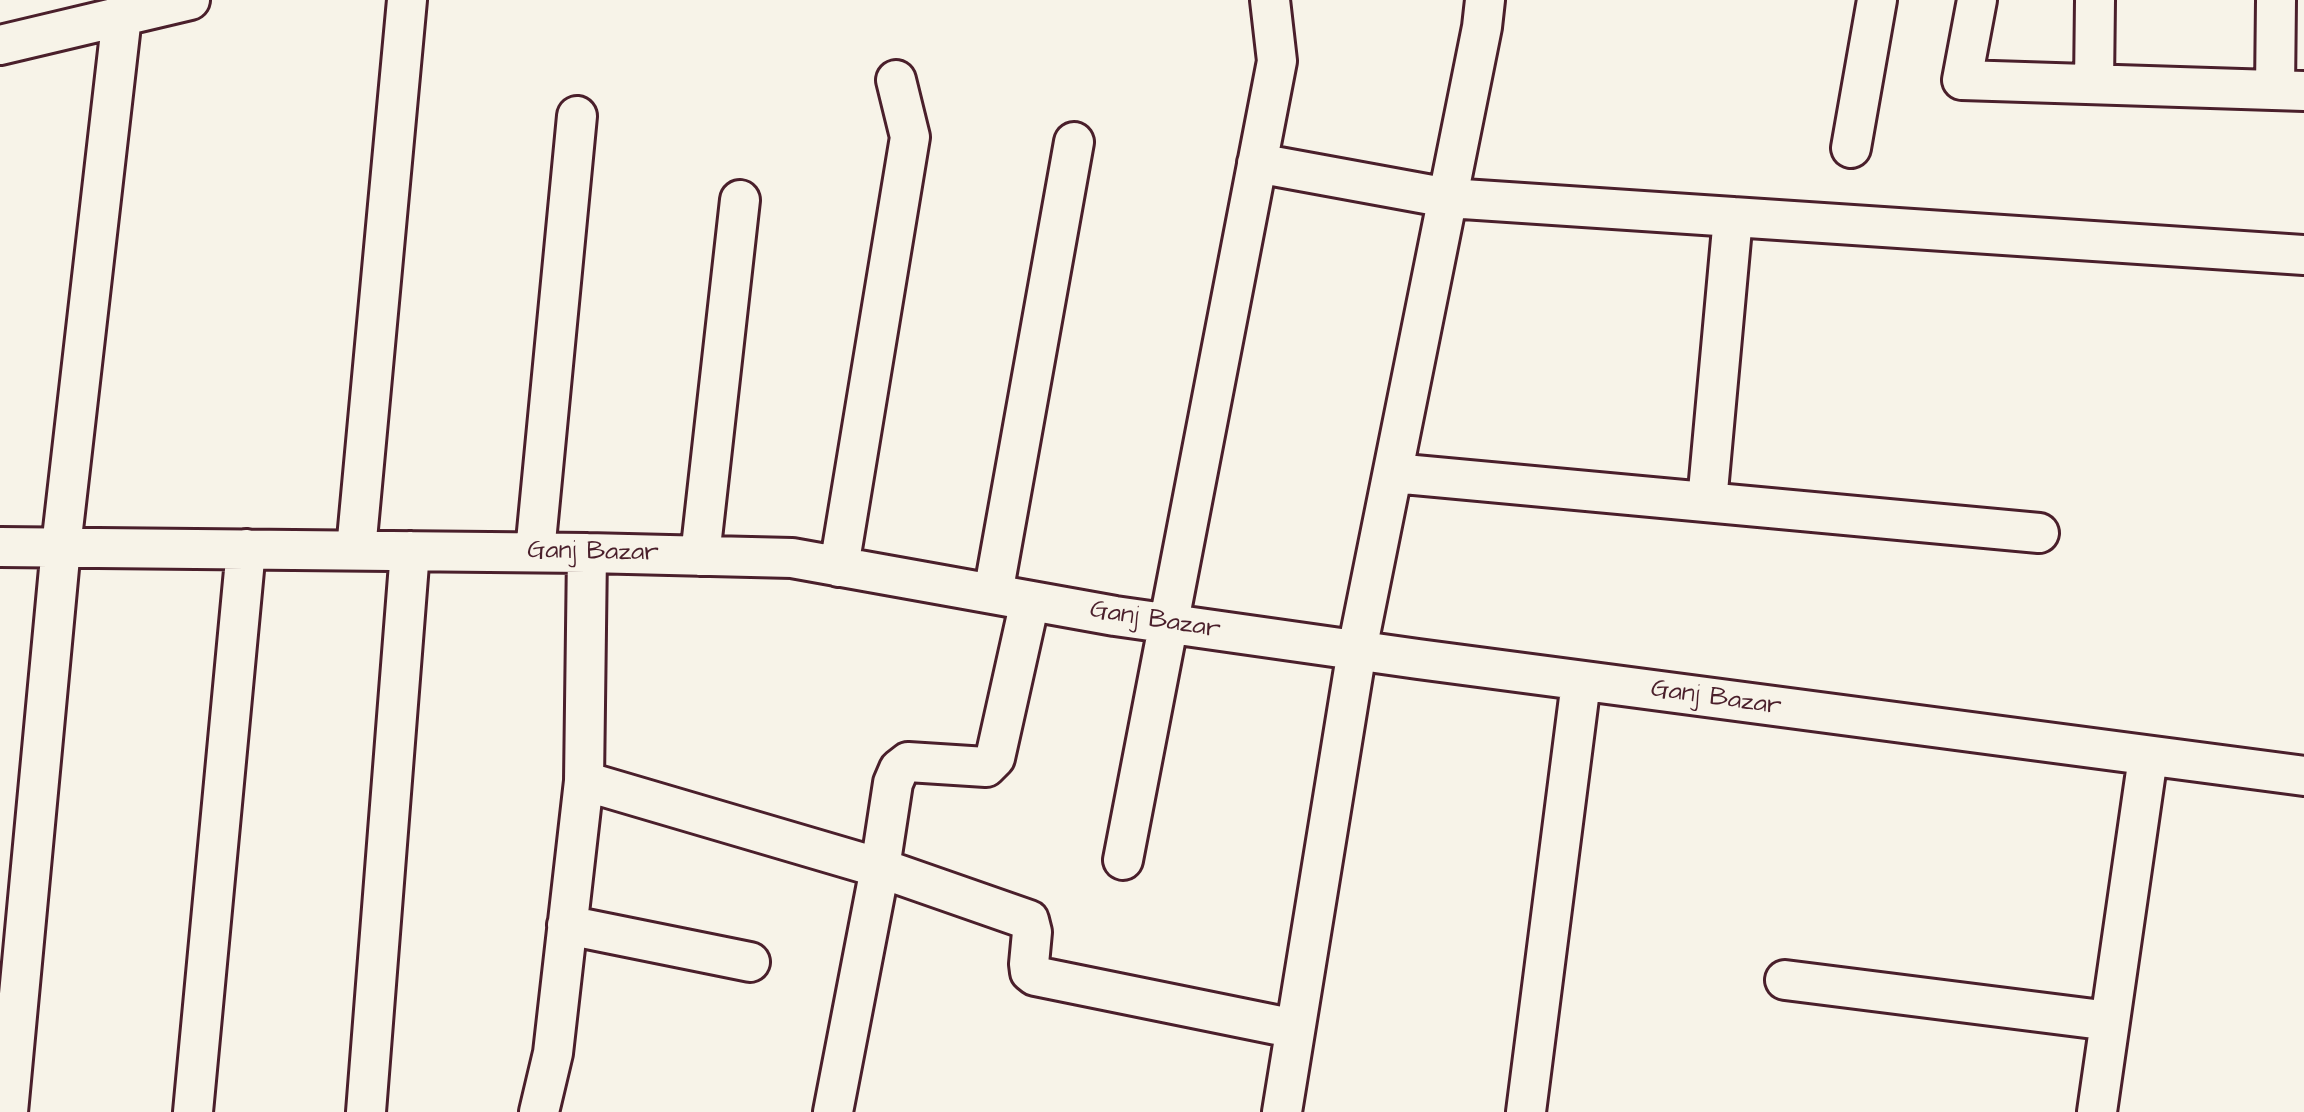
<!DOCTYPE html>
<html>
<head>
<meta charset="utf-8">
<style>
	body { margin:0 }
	canvas { display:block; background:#f7f3e8 }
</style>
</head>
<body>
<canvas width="2304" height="1112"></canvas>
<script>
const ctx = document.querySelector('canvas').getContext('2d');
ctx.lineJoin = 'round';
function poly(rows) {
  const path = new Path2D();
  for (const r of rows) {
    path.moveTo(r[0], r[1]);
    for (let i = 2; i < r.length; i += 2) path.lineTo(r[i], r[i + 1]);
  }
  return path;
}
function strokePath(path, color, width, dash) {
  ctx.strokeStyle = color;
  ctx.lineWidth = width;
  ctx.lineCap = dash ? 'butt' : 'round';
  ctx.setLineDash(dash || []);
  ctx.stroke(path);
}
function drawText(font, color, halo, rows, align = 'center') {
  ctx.font = font + ' "Architects Daughter",sans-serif';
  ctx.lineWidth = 5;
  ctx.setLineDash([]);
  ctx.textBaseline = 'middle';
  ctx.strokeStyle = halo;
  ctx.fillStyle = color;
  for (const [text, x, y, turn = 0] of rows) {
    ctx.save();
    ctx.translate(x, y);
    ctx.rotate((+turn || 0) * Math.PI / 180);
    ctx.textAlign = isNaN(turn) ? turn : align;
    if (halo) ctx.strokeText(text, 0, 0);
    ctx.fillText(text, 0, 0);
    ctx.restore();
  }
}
const minor = poly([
	[1977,0,1962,80,2304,91],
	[0,45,190,0],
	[2094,84,2095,0],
	[2275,90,2276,0],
	[1851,148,1877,0],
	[1257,163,1448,198,2304,255],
	[1393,473,2039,533],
	[1707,502,1733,217],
	[0,547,587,553,792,558,1115,616,1418,659,2304,776],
	[356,550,407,0],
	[535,552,577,116],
	[700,556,740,200],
	[839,567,910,137,896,80],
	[993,594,1074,142],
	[584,781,880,868,1029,920,1032,932,1029,964,1030,972,1035,976,1276,1025],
	[1123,860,1277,61,1270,0],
	[567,925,750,962],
	[1785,980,2110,1021],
	[8,1112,61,547,122,16],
	[193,1112,246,549],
	[366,1112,410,551],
	[539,1112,553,1053,584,781,587,553],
	[833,1112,880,868,893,783,899,769,908,762,986,767,995,758,1030,601],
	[1282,1112,1357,650,1482,27,1485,0],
	[1526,1112,1581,682],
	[2097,1112,2148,757]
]);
strokePath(minor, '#4a1f2b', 44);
strokePath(minor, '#f7f3e8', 38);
drawText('26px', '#4a1f2b', '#f7f3e8', [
	["Ganj Bazar",593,553,1],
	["Ganj Bazar",1155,621,9],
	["Ganj Bazar",1716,699,8]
]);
</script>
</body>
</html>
